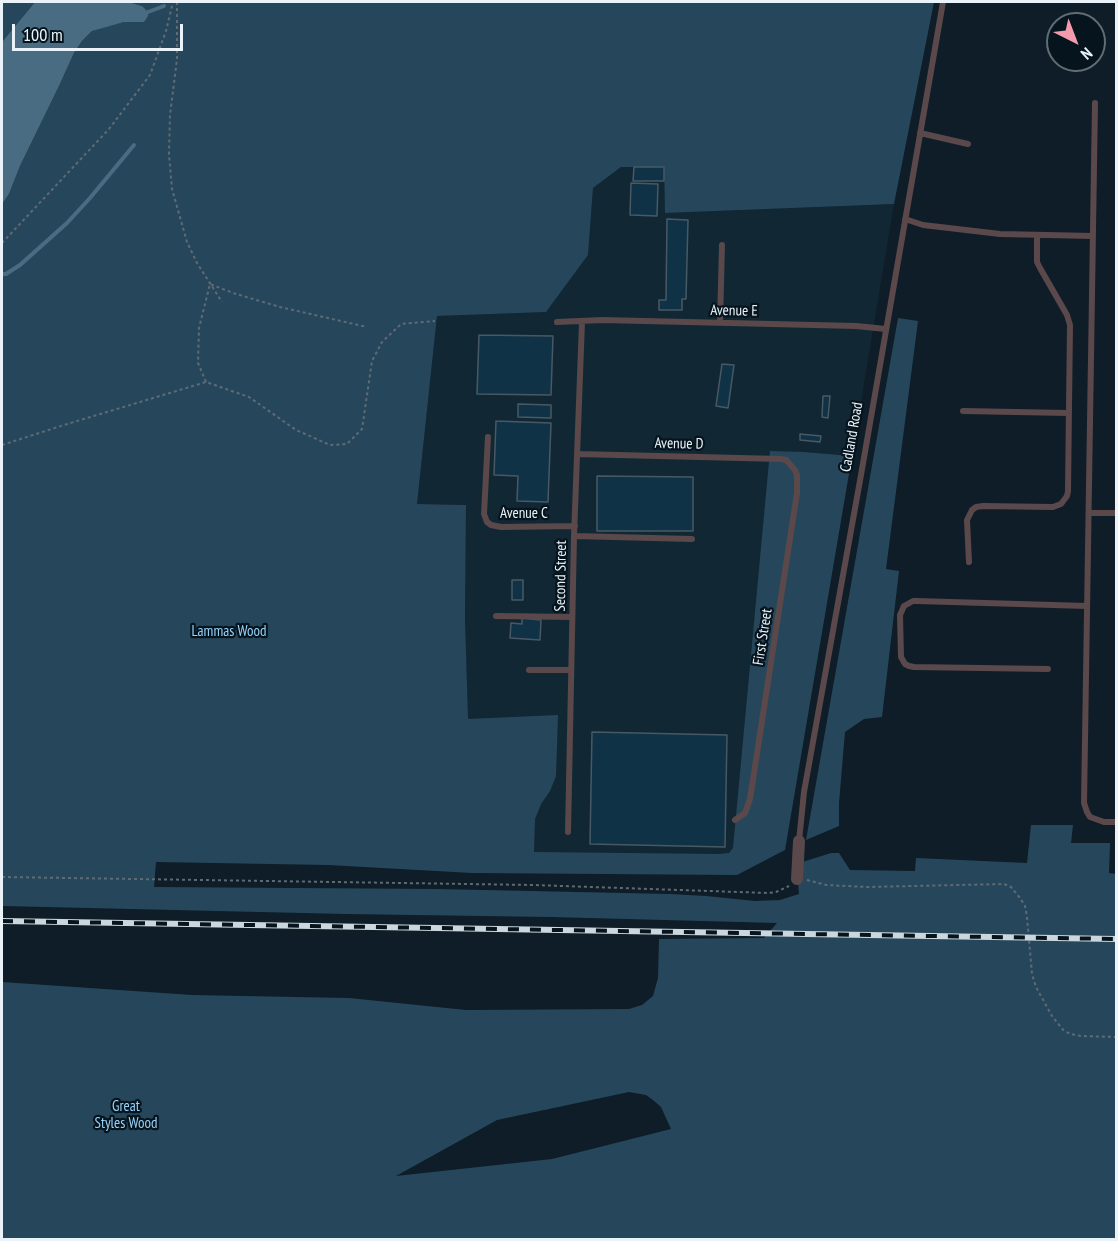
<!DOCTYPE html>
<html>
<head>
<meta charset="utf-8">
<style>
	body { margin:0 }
	#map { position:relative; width:1118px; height:1241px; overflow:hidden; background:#0e1d27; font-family:"PT Sans Narrow",sans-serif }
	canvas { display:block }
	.frame { position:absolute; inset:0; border:3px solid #eaf3fa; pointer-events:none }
	.north { position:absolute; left:1046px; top:12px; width:60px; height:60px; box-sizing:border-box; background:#06141d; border:2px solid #616d75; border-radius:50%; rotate:138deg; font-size:16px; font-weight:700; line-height:24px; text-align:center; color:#eaf3fa }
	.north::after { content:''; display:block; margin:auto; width:21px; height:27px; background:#f39aab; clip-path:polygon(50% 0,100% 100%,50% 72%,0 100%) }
	.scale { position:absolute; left:12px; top:24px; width:171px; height:27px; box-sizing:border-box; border:3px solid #eaf3fa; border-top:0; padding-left:8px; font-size:18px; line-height:21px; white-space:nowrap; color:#eaf3fa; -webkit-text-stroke:4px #06141d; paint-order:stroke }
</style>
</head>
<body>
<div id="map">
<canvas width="1118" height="1241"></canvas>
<div class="frame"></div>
<div class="north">N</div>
<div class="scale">100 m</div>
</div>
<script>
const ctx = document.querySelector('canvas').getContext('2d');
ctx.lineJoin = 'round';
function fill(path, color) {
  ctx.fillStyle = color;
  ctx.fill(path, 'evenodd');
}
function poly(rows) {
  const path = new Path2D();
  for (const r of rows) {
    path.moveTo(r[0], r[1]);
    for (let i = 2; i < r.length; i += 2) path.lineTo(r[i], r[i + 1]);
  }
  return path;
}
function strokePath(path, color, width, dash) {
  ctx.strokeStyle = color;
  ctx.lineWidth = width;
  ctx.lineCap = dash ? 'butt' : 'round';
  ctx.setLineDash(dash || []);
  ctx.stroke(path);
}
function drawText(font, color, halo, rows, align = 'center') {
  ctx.font = font + ' "PT Sans Narrow",sans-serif';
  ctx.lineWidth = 4.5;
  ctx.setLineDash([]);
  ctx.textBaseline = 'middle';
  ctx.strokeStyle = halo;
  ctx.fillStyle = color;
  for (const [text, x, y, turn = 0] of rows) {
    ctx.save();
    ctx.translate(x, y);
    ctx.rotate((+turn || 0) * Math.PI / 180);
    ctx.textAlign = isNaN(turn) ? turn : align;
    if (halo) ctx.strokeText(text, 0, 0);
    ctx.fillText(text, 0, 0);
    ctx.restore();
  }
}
fill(poly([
	[621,167,664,167,665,213,894,204,852,456,804,452,737,875,547,871,472,873,465,618,466,505,417,504,437,316,546,312,588,255,593,188]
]), '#112734');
fill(poly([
	[2,2,35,2,2,42],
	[129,2,934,2,894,204,665,213,664,167,621,167,593,188,588,255,546,312,437,316,417,504,466,505,465,618,468,719,558,715,556,776,550,791,541,804,535,819,534,852,719,854,729,853,733,848,770,451,804,452,852,456,785,850,737,875,472,873,328,865,156,862,154,887,438,889,670,894,706,896,755,901,780,900,799,894,798,883,793,865,831,853,839,853,850,870,915,871,916,858,1027,863,1031,825,1073,825,1071,843,1110,843,1109,873,1116,874,1116,1239,2,1239,2,982,192,995,349,998,466,1010,629,1009,642,1005,653,996,658,978,659,939,764,938,777,923,551,917,346,914,2,906,2,204,9,194,20,166,60,84,74,53,82,41,92,31,103,27,124,22,144,22,142,6],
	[629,1092,646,1095,653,1100,661,1107,671,1129,552,1159,396,1176,497,1120],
	[898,318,918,321,886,569,899,571,882,717,864,719,845,732,839,803,839,826,806,840]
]), '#26475b');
fill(poly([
	[35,2,129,2,142,6,148,12,148,16,144,22,124,22,92,31,82,41,74,53,60,84,20,166,9,194,2,204,2,42]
]), '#4a6c82');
strokePath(poly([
	[148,12,164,6],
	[2,274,6,274,20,265,67,223,90,198,134,145]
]), '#4a6c82', 4);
const building = poly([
	[634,167,664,167,664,181,633,181,634,167],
	[631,183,658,184,657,216,630,215,631,183],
	[667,219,688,220,686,299,682,299,682,310,659,310,659,300,666,300,667,219],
	[479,335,553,336,551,395,477,394,479,335],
	[722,364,734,365,728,408,716,406,722,364],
	[823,396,830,396,828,418,822,417,823,396],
	[518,404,551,405,551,418,518,417,518,404],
	[496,421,551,423,548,502,517,501,518,476,494,475,496,421],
	[800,434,821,436,820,442,800,440,800,434],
	[597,476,693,477,693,531,597,531,597,476],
	[512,580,523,580,523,600,512,600,512,580],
	[522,618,541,620,540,640,510,638,511,623,522,624,522,618],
	[592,732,727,735,725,847,590,844,592,732]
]);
fill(building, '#103246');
strokePath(building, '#485964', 1.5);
strokePath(poly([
	[177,2,177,59,170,115,169,154,172,189,187,242,197,263,222,302],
	[2,243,109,129,150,75,166,31,173,2],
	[206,382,198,363,199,328,210,284,233,293,280,307,367,327],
	[2,445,64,425,206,382,249,397,296,430,330,445,347,444,362,429,372,361,382,342,401,324,435,321],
	[2,877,533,885,768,893,776,892,789,886],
	[807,880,826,885,867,887,1004,884,1011,887,1020,898,1025,906,1027,917,1032,974,1036,987,1052,1016,1064,1031,1071,1034,1081,1036,1116,1037]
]), '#5f6b74', 2, [3, 3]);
strokePath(poly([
	[1095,103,1084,803,1087,812,1090,817,1104,822,1116,822],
	[920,133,968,144],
	[905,219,923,225,1000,234,1093,236],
	[557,322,602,320,856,326,886,329],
	[720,323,722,245],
	[963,411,1068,413],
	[488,437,484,514,487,522,491,525,501,527,575,526],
	[577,454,781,459,786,460,795,470,797,475,797,493,750,799,745,813,735,820],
	[1089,513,1116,513],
	[574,536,692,539],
	[969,562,967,520,972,510,976,507,983,506,1053,507,1061,504,1067,496,1068,491,1070,325,1067,315,1040,268,1037,262,1037,236],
	[496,616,572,617],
	[1048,669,914,667,909,666,905,664,901,657,900,615,904,606,913,601,917,601,1087,606],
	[529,670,571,670],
	[568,832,574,536,582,322],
	[799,841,804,792,861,475,943,2]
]), '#5a484b', 6);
strokePath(poly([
	[797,879,799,841]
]), '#5a484b', 12);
const rail = poly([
	[2,921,1116,939]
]);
strokePath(rail, '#ccd6dd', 6);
strokePath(rail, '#06141d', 4, [11]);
drawText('15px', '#eaf3fa', '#06141d', [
	["Avenue E",734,311,1],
	["Cadland Road",852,437,-80],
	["Avenue D",679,444,1],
	["Avenue C",524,514],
	["Second Street",561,576,-89],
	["First Street",763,637,-81]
]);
drawText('15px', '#97d3fb', '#06141d', [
	["Lammas Wood",229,632],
	["Great",126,1107],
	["Styles Wood",126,1124]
]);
</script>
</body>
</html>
